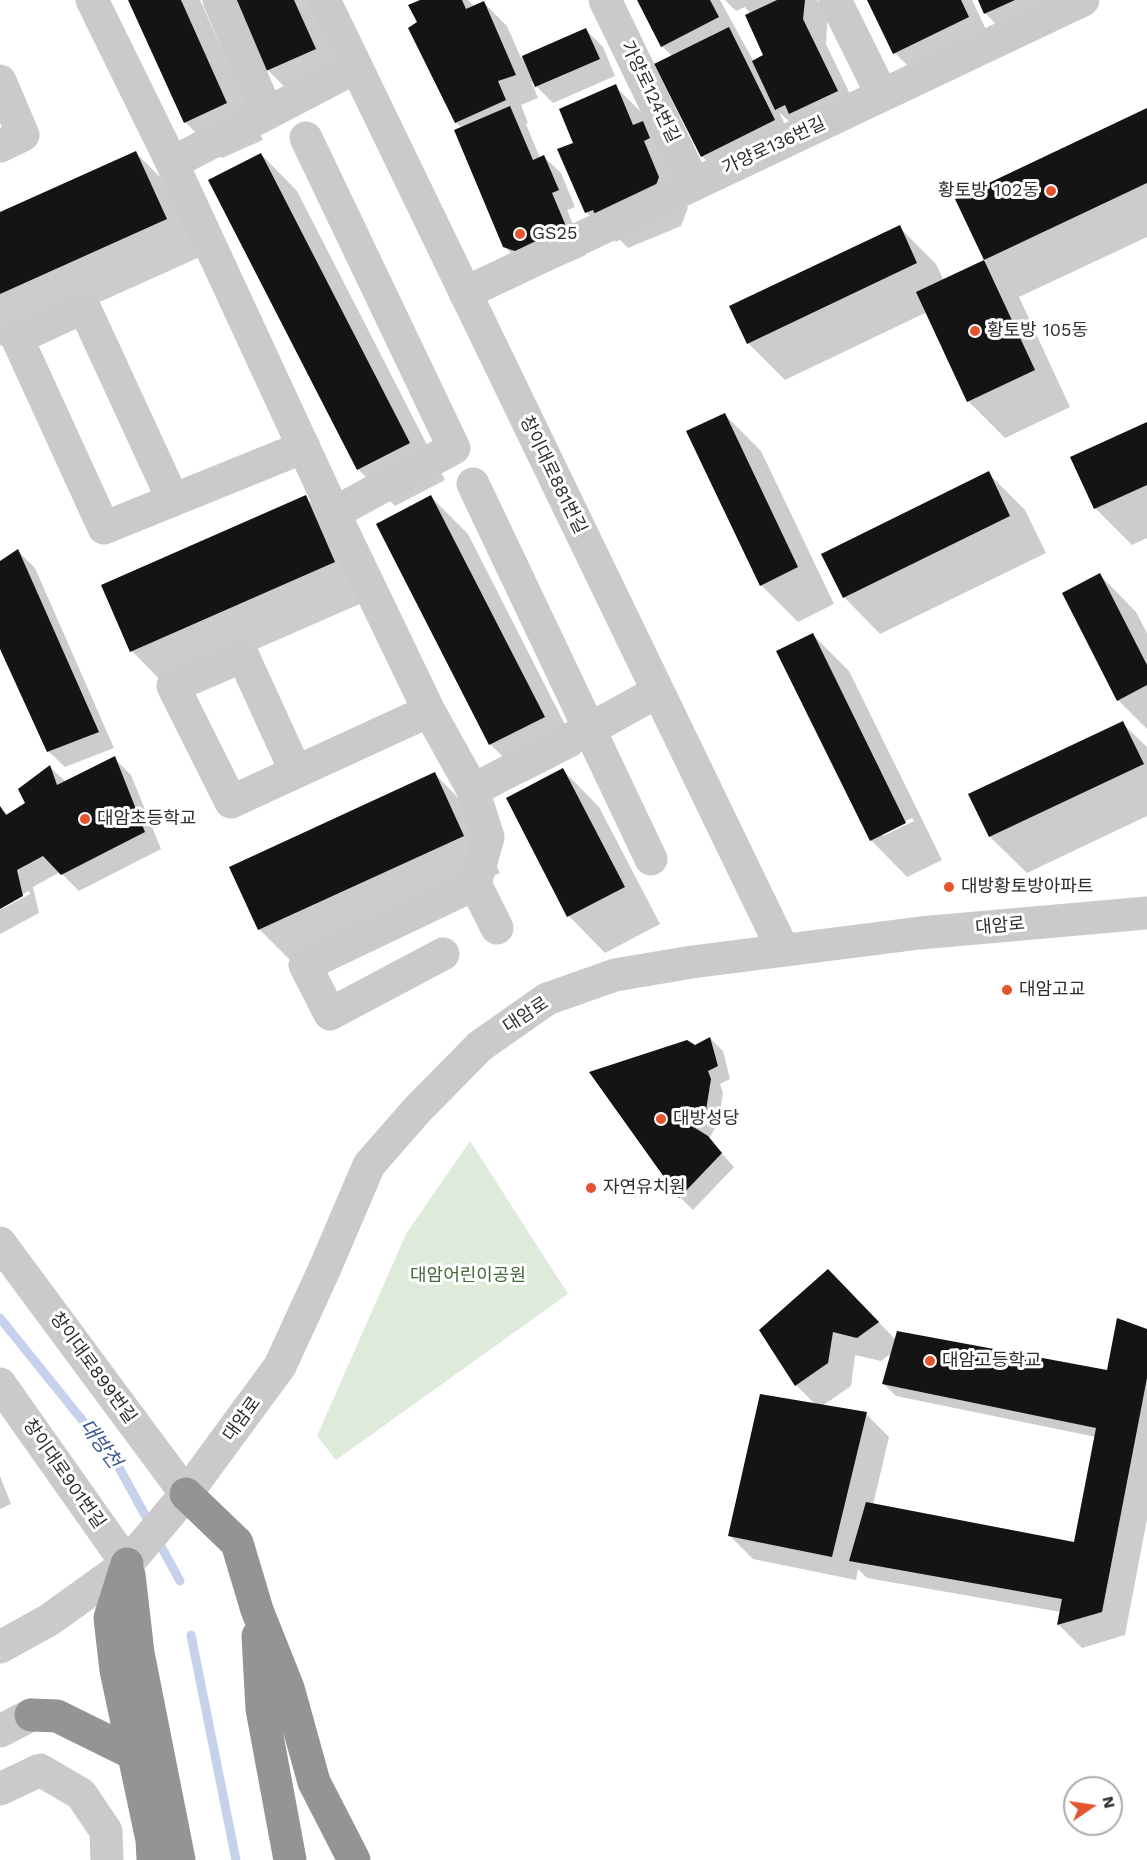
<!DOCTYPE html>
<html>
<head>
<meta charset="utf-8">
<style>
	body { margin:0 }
	#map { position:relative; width:1147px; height:1860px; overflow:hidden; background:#fff; font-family:"Work Sans",sans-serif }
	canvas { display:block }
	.north { position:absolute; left:1063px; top:1776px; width:60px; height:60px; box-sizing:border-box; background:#fff; border:2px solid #ababab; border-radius:50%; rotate:77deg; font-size:16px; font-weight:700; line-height:24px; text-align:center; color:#2d2d2d }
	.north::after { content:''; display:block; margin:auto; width:21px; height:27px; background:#e4542e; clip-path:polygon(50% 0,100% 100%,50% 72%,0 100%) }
</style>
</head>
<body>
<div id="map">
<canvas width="1147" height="1860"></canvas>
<div class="north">N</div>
</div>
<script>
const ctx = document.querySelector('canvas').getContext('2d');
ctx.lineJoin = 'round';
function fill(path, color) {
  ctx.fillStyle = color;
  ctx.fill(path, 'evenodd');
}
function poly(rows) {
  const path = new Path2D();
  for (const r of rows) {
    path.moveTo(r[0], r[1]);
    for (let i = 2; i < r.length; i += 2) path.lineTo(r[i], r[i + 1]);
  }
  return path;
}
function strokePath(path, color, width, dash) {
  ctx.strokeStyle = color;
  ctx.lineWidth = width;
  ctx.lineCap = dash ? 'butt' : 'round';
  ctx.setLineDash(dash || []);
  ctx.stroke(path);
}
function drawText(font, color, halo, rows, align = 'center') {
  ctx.font = font + ' "Work Sans","Noto Sans KR",sans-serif';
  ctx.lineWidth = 6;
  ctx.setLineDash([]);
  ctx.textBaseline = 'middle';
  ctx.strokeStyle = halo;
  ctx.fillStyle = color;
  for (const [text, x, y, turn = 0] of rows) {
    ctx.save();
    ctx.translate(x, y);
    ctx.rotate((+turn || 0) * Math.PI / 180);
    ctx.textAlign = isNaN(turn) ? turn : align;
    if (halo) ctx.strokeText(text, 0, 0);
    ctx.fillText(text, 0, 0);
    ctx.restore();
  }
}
fill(poly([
	[470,1141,568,1294,336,1460,317,1436,406,1234]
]), '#deeada');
fill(poly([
	[130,0,200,0,263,140,222,158,185,122],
	[237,0,313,0,352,86,304,107,268,70],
	[422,0,468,0,475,7,484,3,507,26,521,58,586,30,603,47,615,76,553,103,531,81,538,98,521,105,528,123,526,124,540,158,544,157,561,173,575,207,567,210,586,255,547,272,521,263,504,246,462,128,456,123,419,22],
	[513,249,536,260,513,252],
	[638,0,720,0,754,62,765,56,751,14,745,7,736,11,725,0,817,0,828,12,826,44,860,115,800,132,779,112,791,137,719,173,702,156,673,57,662,46],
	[869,0,972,0,991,40,918,76,895,53],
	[979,0,1089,0,1008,36,985,13],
	[615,86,645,116,688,208,681,226,628,248,620,240,616,242,586,212,575,144],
	[1147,110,1147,237,1019,297,1070,407,1005,438,968,401,927,312,785,380,748,343,899,227,936,264,944,281,986,261,957,199],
	[136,153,172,189,202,256,2,346,0,345,0,214],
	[261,154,297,191,445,480,395,506,358,469],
	[724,414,761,451,834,604,798,622,761,585],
	[1147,424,1147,538,1132,545,1095,508],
	[988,473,1025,510,1046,553,880,634,844,597],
	[305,497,342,534,371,599,168,688,132,651,103,586],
	[431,497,468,534,580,754,527,781,490,744],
	[18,551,35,568,114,748,65,767,48,751,0,645,0,563],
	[1100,575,1136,612,1147,633,1147,729,1118,700],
	[812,634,849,671,942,860,907,877,871,840],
	[912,818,914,821,883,836,883,832],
	[1122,723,1147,747,1147,816,1027,873,990,837,970,795],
	[114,758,131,775,161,849,79,891,60,872,33,887,39,913,0,934,0,910,30,894,29,891,0,907,0,807,8,815,27,804,50,767,66,782],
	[563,770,599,807,660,924,605,953,569,916],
	[435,774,471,811,500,873,296,966,260,930,231,868],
	[710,1038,723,1051,730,1079,720,1084,723,1093,718,1123,709,1139,734,1167,693,1210,680,1197,591,1073,695,1047],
	[851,1294,896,1340,1108,1373,1147,1331,1147,1519,1125,1635,1082,1648,1059,1625,1061,1612,867,1578,858,1569,856,1580,753,1559,730,1536,816,1405,796,1385],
	[892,1353,883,1383,896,1396,1096,1437,1075,1543,873,1505,889,1437,866,1414,822,1406,851,1386,855,1355,881,1361],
	[0,1476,11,1504,0,1509]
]), '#0003');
strokePath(poly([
	[0,1318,116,1462,151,1526],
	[157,1539,180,1581],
	[191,1635,236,1860]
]), '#c6d2eb', 9);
fill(poly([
	[128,0,181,0,227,103,184,123],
	[235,0,294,0,316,49,266,71],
	[420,0,462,0,466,9,484,1,516,75,498,81,506,100,455,123,408,28,417,22,408,5],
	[637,0,710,0,719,17,661,47],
	[777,0,805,0,803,19,838,91,789,114,785,105,775,110,752,61,763,55,745,15],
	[867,0,961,0,969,17,893,54],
	[978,0,1015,0,984,14],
	[729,27,775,120,701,157,654,64],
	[586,28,600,59,535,87,522,56],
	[616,84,633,125,643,121,650,138,644,141,659,177,652,196,597,219,593,210,585,213,557,149,573,143,559,109],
	[510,106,533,160,544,155,559,190,552,193,571,238,529,256,503,247,454,130],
	[1147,108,1147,183,984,260,955,199],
	[136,151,167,219,0,294,0,212],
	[261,153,410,443,357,470,208,180],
	[900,225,917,263,747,344,729,306],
	[984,260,1035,370,967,402,916,292],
	[725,413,798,567,760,586,686,431],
	[1147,422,1147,485,1094,509,1070,457],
	[989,471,1010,516,843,598,821,554],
	[306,495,335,562,130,652,101,585],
	[431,495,545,717,489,745,376,524],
	[18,549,99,732,47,752,0,649,0,561],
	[1100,573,1147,665,1147,685,1117,701,1062,593],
	[813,633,906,823,870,841,776,651],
	[1123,721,1144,764,989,837,968,794],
	[115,756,145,832,61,875,43,856,17,870,23,896,0,909,0,806,6,815,25,803,18,789,50,765,57,785],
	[563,768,625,887,567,917,506,798],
	[435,772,464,836,258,930,229,867],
	[710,1037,718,1066,708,1071,711,1079,706,1110,695,1128,708,1136,722,1153,679,1198,589,1072,687,1040,695,1045],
	[828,1269,879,1322,857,1338,833,1332,828,1363,795,1386,759,1330],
	[1117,1318,1147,1329,1147,1378,1102,1612,1057,1625,1062,1599,849,1561,866,1502,1074,1542,1096,1428,882,1384,897,1331,1107,1370],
	[760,1394,867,1412,832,1557,728,1536]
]), '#141414');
strokePath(poly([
	[92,0,172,163,356,67],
	[219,0,267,113],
	[324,0,783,950],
	[605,0,694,184],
	[835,0,882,95],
	[0,81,23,135,0,146],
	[306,138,454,448,334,513],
	[172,163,334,513,429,711,473,790,488,837,475,884,497,928],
	[465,293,1083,0],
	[473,484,651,859],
	[173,500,84,307,17,338,104,528,304,447],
	[296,772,243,656,173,686,231,802,296,772,429,711],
	[473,790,590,729,657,692],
	[443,954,330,1014,305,965,475,884],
	[0,1243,186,1494],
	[0,1384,127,1564],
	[0,1647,49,1620,127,1564,186,1494,280,1366,325,1268,369,1165,417,1110,480,1046,547,999,615,975,692,962,920,933,1147,913],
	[0,1731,31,1715],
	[0,1789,40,1770,81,1794,106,1831,107,1860]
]), '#cacaca', 33);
strokePath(poly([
	[186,1494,237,1543,257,1610,288,1688,314,1782,354,1860],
	[127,1564,110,1618,116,1670,152,1840,153,1860],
	[129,1575,138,1653,179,1860],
	[258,1636,262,1709,290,1860],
	[31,1715,57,1716,134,1754]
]), '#949494', 33);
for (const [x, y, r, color] of [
	[1051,191,6,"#e4542e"],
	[520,234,6,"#e4542e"],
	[975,331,6,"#e4542e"],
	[85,819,6,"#e4542e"],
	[949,887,6,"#e4542e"],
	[1007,990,6,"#e4542e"],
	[661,1119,6,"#e4542e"],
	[591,1188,6,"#e4542e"],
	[930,1361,6,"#e4542e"]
]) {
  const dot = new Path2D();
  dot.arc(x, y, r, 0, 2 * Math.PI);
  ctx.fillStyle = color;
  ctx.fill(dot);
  strokePath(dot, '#fff', 2);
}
drawText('18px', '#2d2d2d', '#fff', [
	["가양로124번길",650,92,64],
	["가양로136번길",774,146,-25],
	["창이대로881번길",553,475,64],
	["대암로",1000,926,-5],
	["대암로",526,1015,-33],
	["창이대로899번길",93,1368,54],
	["대암로",242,1419,-54],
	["창이대로901번길",64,1474,55]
]);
drawText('18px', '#2d2d2d', '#fff', [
	["황토방 102동",1039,191,"right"],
	["GS25",532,234],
	["황토방 105동",987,331],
	["대암초등학교",97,819],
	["대방황토방아파트",961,887],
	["대암고교",1019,990],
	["대방성당",673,1119],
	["자연유치원",603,1188],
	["대암고등학교",942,1361]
], 'left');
drawText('18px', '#43683a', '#fff', [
	["대암어린이공원",468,1276]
]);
drawText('italic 20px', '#3b578e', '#fff', [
	["대방천",100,1444,53]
]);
</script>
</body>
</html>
